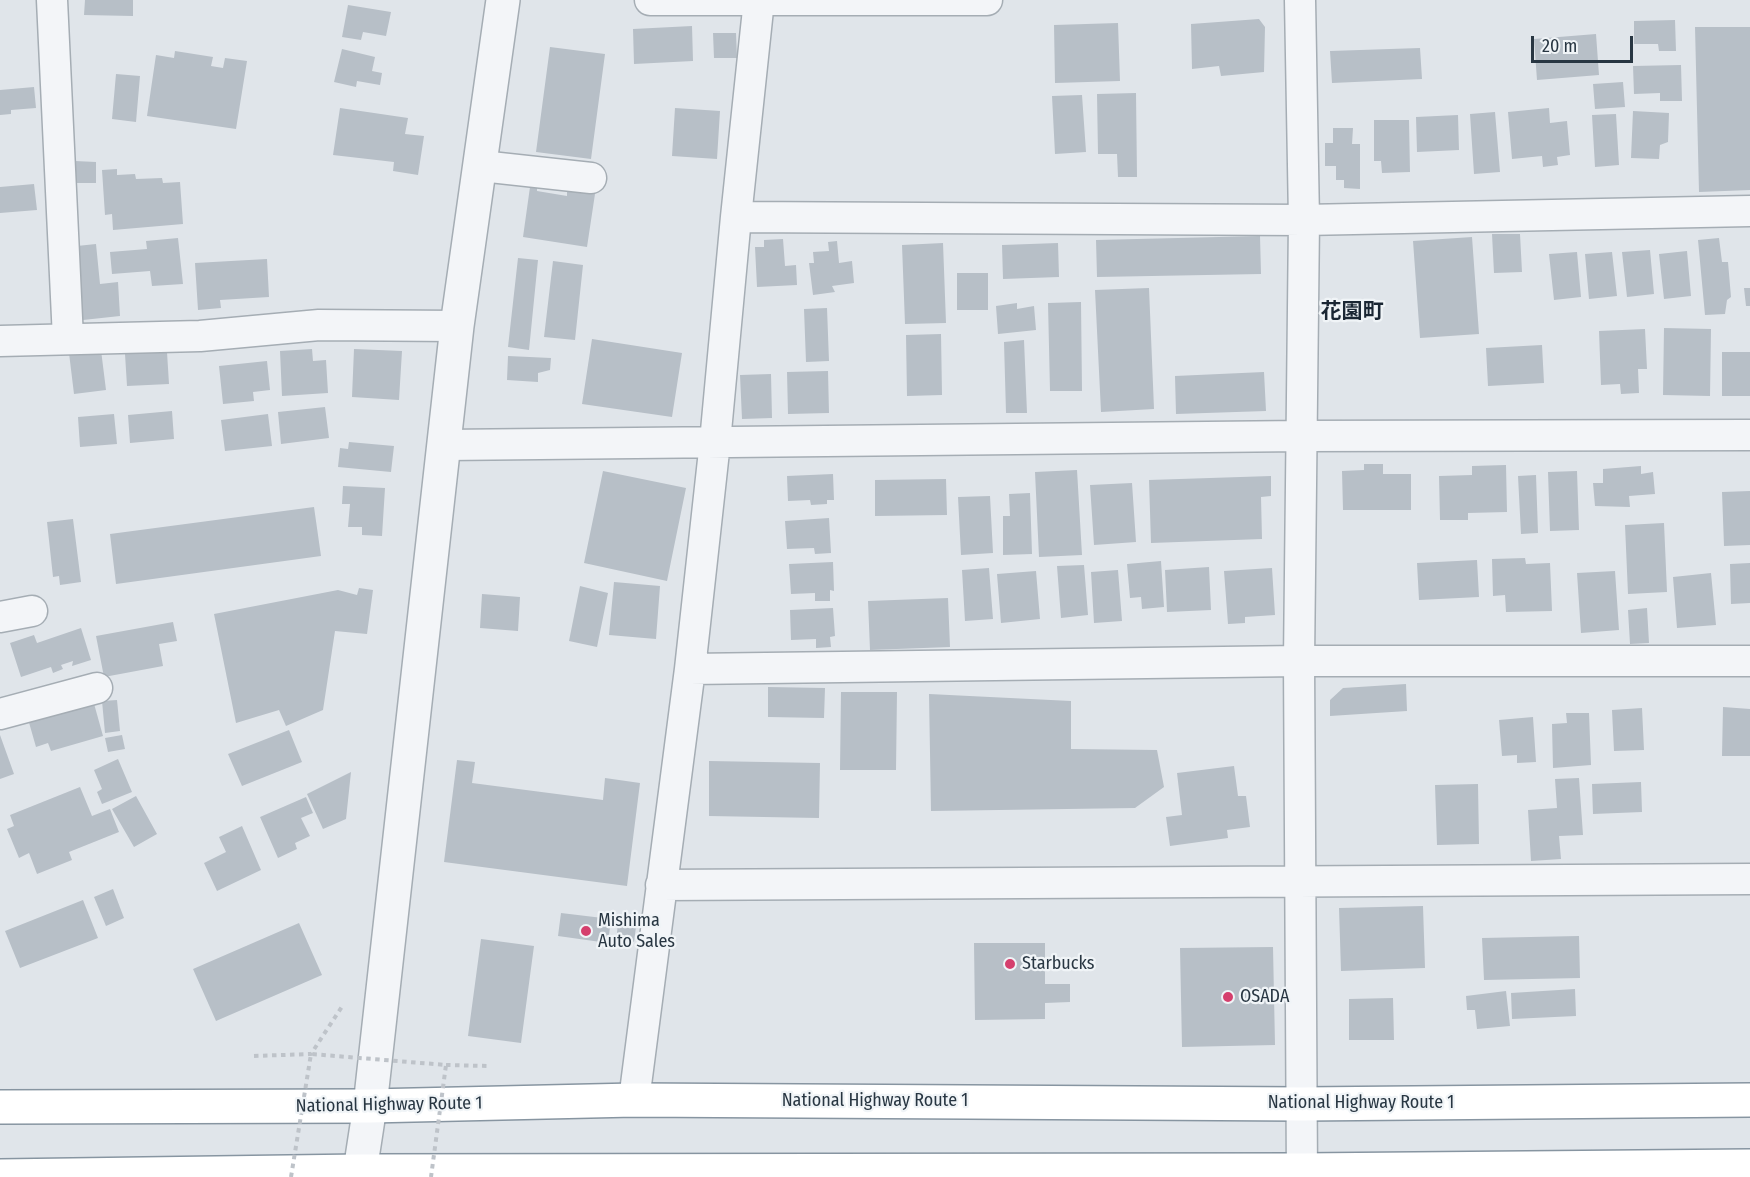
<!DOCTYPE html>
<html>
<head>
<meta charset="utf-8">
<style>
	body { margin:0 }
	#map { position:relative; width:1750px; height:1177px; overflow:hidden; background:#e0e5ea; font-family:"Fira Sans Condensed",sans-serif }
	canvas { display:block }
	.scale { position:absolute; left:1531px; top:36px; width:102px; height:27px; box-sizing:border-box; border:3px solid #283642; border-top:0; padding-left:8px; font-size:18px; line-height:21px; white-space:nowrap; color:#283642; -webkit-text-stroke:4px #f0f4f7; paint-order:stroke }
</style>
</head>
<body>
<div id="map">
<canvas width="1750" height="1177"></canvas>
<div class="scale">20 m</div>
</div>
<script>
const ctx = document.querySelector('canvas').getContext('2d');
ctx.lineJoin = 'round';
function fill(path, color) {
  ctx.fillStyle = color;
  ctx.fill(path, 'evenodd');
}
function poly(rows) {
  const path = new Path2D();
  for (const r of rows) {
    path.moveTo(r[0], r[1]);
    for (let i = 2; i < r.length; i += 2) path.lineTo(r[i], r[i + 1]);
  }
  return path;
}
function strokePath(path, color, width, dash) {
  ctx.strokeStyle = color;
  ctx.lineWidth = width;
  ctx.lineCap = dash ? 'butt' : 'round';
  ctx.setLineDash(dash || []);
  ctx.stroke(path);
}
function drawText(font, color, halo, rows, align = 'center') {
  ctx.font = font + ' "Fira Sans Condensed","Noto Sans JP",sans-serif';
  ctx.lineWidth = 4.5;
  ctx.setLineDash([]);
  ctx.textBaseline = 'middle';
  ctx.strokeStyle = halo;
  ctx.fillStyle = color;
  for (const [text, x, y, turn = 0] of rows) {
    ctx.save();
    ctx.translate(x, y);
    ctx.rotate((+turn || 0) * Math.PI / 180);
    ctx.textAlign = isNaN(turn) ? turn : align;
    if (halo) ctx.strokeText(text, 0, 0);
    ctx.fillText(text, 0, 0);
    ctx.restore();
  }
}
fill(poly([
	[85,0,133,0,133,16,84,15],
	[348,5,391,12,386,36,363,32,361,40,342,37],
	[1259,19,1265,27,1264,72,1221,76,1219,66,1192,69,1191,24],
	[1675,20,1676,51,1659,51,1658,44,1634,44,1634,21],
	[1118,23,1120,81,1055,83,1054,25],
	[692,26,693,61,634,64,633,29],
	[1695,27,1750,27,1750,190,1699,192],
	[713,33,736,33,737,58,714,58],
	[1596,34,1599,75,1537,80,1534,39],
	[550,47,605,54,591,159,536,152],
	[1420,48,1422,79,1332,83,1330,51],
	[342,49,375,57,372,71,382,73,380,85,357,81,356,87,334,82],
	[175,51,213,57,211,66,223,68,225,58,247,61,236,129,147,116,156,55,174,58],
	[1681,65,1682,101,1660,101,1660,93,1634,94,1633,66],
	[116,74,140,76,136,122,112,119],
	[1623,82,1625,107,1595,109,1593,84],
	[34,87,36,108,11,110,11,114,0,115,0,90],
	[1136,93,1137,177,1118,177,1117,154,1098,154,1097,94],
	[1082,95,1086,152,1055,154,1052,96],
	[340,108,408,118,405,134,424,136,418,175,393,171,394,162,333,155],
	[675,108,720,111,717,159,672,156],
	[1549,108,1550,123,1567,121,1570,155,1557,157,1558,165,1543,167,1542,156,1512,159,1508,112],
	[1633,111,1669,113,1668,142,1660,145,1659,159,1631,158],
	[1495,112,1500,172,1474,174,1470,114],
	[1616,114,1619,165,1595,167,1592,115],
	[1458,115,1459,150,1417,152,1416,117],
	[1374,120,1409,120,1410,172,1382,173,1381,161,1374,161],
	[1333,128,1353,128,1352,144,1360,144,1360,189,1344,188,1344,180,1336,180,1336,166,1325,166,1325,143,1333,143],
	[75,161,96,162,96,183,74,183],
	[117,169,117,175,135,174,136,179,162,178,163,183,180,182,183,224,113,230,112,214,105,215,102,170],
	[34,184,37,210,0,213,0,187],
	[530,187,537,188,537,191,567,196,567,190,595,194,587,247,523,237],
	[1492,234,1520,234,1522,272,1494,273],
	[1260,236,1261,274,1097,277,1096,240],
	[1472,237,1479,334,1420,338,1413,241],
	[178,238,183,284,152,286,150,271,112,274,110,252,147,249,146,241],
	[1719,238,1722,262,1728,262,1731,297,1727,300,1725,314,1705,315,1698,240],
	[783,239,785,266,796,265,797,285,757,287,755,247,764,247,764,240],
	[837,241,839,263,852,261,854,283,832,286,835,292,813,295,809,263,814,263,813,252,829,251,828,242],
	[943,243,946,323,905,324,902,245],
	[1058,243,1059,277,1003,279,1002,245],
	[96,244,100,284,118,282,120,316,83,320,77,246],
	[1650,250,1654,294,1627,297,1622,252],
	[1687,251,1691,296,1664,299,1659,254],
	[1577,252,1581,297,1554,300,1549,254],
	[1612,252,1617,296,1589,299,1585,254],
	[518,258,538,260,529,350,508,347],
	[267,259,269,297,220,300,221,308,198,310,195,263],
	[553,261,583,265,575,340,544,337],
	[957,273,988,273,988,310,957,310],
	[1149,288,1154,409,1101,412,1095,290],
	[1744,288,1750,288,1750,306,1746,306],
	[1081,302,1082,391,1050,391,1048,303],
	[1017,303,1017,309,1034,306,1036,330,998,334,996,306],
	[827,308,829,361,806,362,804,309],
	[1664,328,1711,329,1710,396,1663,395],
	[1645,329,1647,369,1638,369,1639,393,1621,394,1620,384,1601,385,1599,331],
	[941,334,942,395,907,396,906,335],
	[592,339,682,353,672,417,582,404],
	[1024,340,1027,413,1006,413,1004,342],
	[1542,345,1544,383,1488,386,1486,348],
	[312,349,313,361,326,360,328,393,282,396,280,351],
	[354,349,402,351,399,400,352,397],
	[101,350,106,390,74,394,69,353],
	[167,352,169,384,127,386,125,354],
	[1722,352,1750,352,1750,396,1722,396],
	[508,356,551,358,550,370,538,373,538,382,507,380],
	[267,361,270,390,253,392,254,401,223,404,219,366],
	[828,371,829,413,788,414,787,372],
	[1264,372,1266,411,1176,414,1175,376],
	[771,374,772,418,742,419,740,375],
	[325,407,329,438,281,444,278,412],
	[172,411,174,439,130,443,128,415],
	[114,414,117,444,80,447,78,417],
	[268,414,272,446,225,451,221,420],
	[349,442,394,446,391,472,338,467,340,448,348,449],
	[1364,464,1383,464,1383,474,1411,474,1411,510,1343,510,1342,471,1364,470],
	[1506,465,1507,512,1468,513,1468,520,1440,520,1439,476,1472,475,1472,466],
	[1641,466,1641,474,1653,472,1655,494,1629,496,1630,507,1595,506,1593,483,1603,483,1603,469],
	[1077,470,1082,555,1039,557,1035,472],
	[603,471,686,488,667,581,584,563],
	[1577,471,1579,530,1550,531,1548,472],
	[833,474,834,500,827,500,827,504,811,505,810,500,788,501,787,476],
	[1536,475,1538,533,1521,534,1518,476],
	[1271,476,1271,496,1261,497,1262,539,1151,543,1149,480],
	[946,479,947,515,875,516,875,480],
	[1132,483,1136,542,1094,545,1090,485],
	[343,486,385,488,382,536,362,535,362,527,348,527,350,504,342,504],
	[1750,491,1750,545,1724,546,1722,492],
	[1030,493,1032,554,1003,555,1003,516,1010,516,1009,494],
	[990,496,993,553,961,555,958,497],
	[314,507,321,556,116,584,110,534],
	[829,518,831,553,815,554,814,548,787,549,785,521],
	[73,519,81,582,60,585,59,576,53,577,47,522],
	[1664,523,1667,592,1628,594,1625,525],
	[1525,558,1526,564,1550,563,1552,611,1506,612,1505,595,1493,596,1492,559],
	[1477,560,1479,597,1419,600,1417,563],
	[1161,561,1164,607,1142,609,1141,597,1130,598,1127,564],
	[833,562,834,591,830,590,830,601,815,601,815,593,791,594,789,564],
	[1750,563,1750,603,1731,604,1730,564],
	[1084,565,1088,615,1061,618,1057,566],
	[1209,567,1211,610,1167,612,1165,570],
	[989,568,993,619,965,621,962,570],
	[1272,568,1275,615,1245,617,1245,623,1228,624,1224,571],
	[1118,570,1122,621,1094,623,1091,572],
	[1036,571,1040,619,1001,623,997,574],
	[1615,571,1619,630,1581,633,1577,573],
	[1711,573,1716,625,1677,628,1673,577],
	[614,582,660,586,656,639,609,635],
	[580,586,608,593,597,647,569,641],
	[359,588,373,590,367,634,335,631,323,710,286,726,279,710,236,723,214,614,338,590,357,595],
	[482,594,520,597,518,631,480,628],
	[948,598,950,647,870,650,868,601],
	[833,608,835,636,830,637,831,647,816,648,816,639,791,640,790,610],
	[1647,608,1649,643,1630,644,1628,610],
	[173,622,177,641,159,644,163,666,104,677,96,636],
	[81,628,91,660,72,666,73,661,61,665,63,669,53,673,51,667,21,677,10,643,34,635,37,643],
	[1406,684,1407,711,1330,716,1330,700,1343,688],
	[768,687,825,688,824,718,768,717],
	[841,692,897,692,896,770,840,770],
	[929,694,1071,701,1071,749,1157,750,1164,787,1135,808,931,811],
	[93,700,103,736,51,751,48,743,36,747,28,719],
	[117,700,120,731,105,733,102,701],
	[1723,707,1750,709,1750,756,1722,756],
	[1642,708,1644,750,1614,751,1612,710],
	[1566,713,1589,713,1591,765,1553,768,1552,724,1567,723],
	[1533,717,1536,762,1517,763,1517,755,1502,756,1499,720],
	[289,730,302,762,242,786,228,754],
	[0,735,14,774,0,779],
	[122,735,125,749,108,752,105,738],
	[118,759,132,792,102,804,97,792,102,789,94,770],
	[457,760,475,762,472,783,603,800,605,778,640,783,627,886,444,862],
	[709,761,820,763,819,818,709,816],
	[1234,766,1238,796,1246,796,1250,827,1227,830,1228,838,1170,846,1166,817,1182,815,1177,773],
	[351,772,346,819,323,829,307,794],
	[1579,778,1583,835,1559,836,1561,859,1531,861,1528,810,1557,808,1555,779],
	[1641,782,1642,812,1593,814,1592,784],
	[1478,784,1479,844,1437,845,1435,785],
	[80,787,92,816,110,809,119,832,69,852,72,860,37,874,29,853,19,858,7,829,14,826,10,815],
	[136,796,157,834,134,847,112,809],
	[306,797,313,813,301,818,310,836,295,843,297,849,278,858,260,817],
	[242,826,261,870,217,891,204,863,226,852,219,837],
	[113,889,124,918,106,926,94,897],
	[83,900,98,938,20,968,5,931],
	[1423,906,1425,968,1341,971,1339,908],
	[561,913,611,919,608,943,558,936],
	[619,917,637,919,634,942,616,940],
	[299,923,322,975,216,1021,193,969],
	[1579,936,1580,978,1484,980,1482,938],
	[481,939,534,946,521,1043,468,1036],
	[974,943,1045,943,1045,984,1070,984,1070,1002,1045,1003,1045,1019,975,1020],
	[1273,947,1275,1045,1182,1047,1180,948],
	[1575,989,1576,1016,1512,1019,1511,993],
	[1506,991,1510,1026,1477,1029,1475,1010,1467,1010,1466,996],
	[1393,998,1394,1040,1349,1040,1349,999]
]), '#b7bfc7');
const minor = poly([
	[52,0,68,339],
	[650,0,987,0],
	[1300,0,1304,220,1299,661,1302,1177],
	[481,166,591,178],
	[736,217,1304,220,1750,211],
	[0,341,200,336,319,325,457,326],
	[445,445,1302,436,1750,435],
	[0,617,32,611],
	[690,669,1299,661,1750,661],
	[0,714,97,688],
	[661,885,1750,879],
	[634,1100,690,669,715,442,736,217,759,0]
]);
const tertiary = poly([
	[360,1171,370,1106,457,326,503,0]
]);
const trunk = poly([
	[0,1107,370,1106,634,1100,1302,1104,1750,1100],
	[0,1176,360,1171,1302,1170,1750,1166]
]);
strokePath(minor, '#a5adb4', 33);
strokePath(tertiary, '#a5adb4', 36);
strokePath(trunk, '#8795a1', 36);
strokePath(poly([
	[254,1056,311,1054,343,1005],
	[446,1065,488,1066]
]), '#bec3c9', 4, [4.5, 4.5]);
strokePath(minor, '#f3f5f8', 30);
strokePath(tertiary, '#f3f5f8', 33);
strokePath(trunk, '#fff', 33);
strokePath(poly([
	[291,1177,311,1054,446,1065,431,1177]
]), '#bec3c9', 4, [4.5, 4.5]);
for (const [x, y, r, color] of [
	[586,931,6,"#d53f6d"],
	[1010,964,6,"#d53f6d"],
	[1228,997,6,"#d53f6d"]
]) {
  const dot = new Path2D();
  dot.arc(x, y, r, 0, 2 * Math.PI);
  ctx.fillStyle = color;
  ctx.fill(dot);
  strokePath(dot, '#f0f4f7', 2);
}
drawText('18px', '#283642', '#f0f4f7', [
	["Mishima",598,921],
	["Auto Sales",598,942],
	["Starbucks",1022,964],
	["OSADA",1240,997]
], 'left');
drawText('18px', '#283642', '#f0f4f7', [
	["National Highway Route 1",875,1101],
	["National Highway Route 1",1361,1103],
	["National Highway Route 1",389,1105,-1]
]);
drawText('bold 21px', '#1a2633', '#f0f4f7', [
	["花園町",1352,312]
]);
</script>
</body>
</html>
